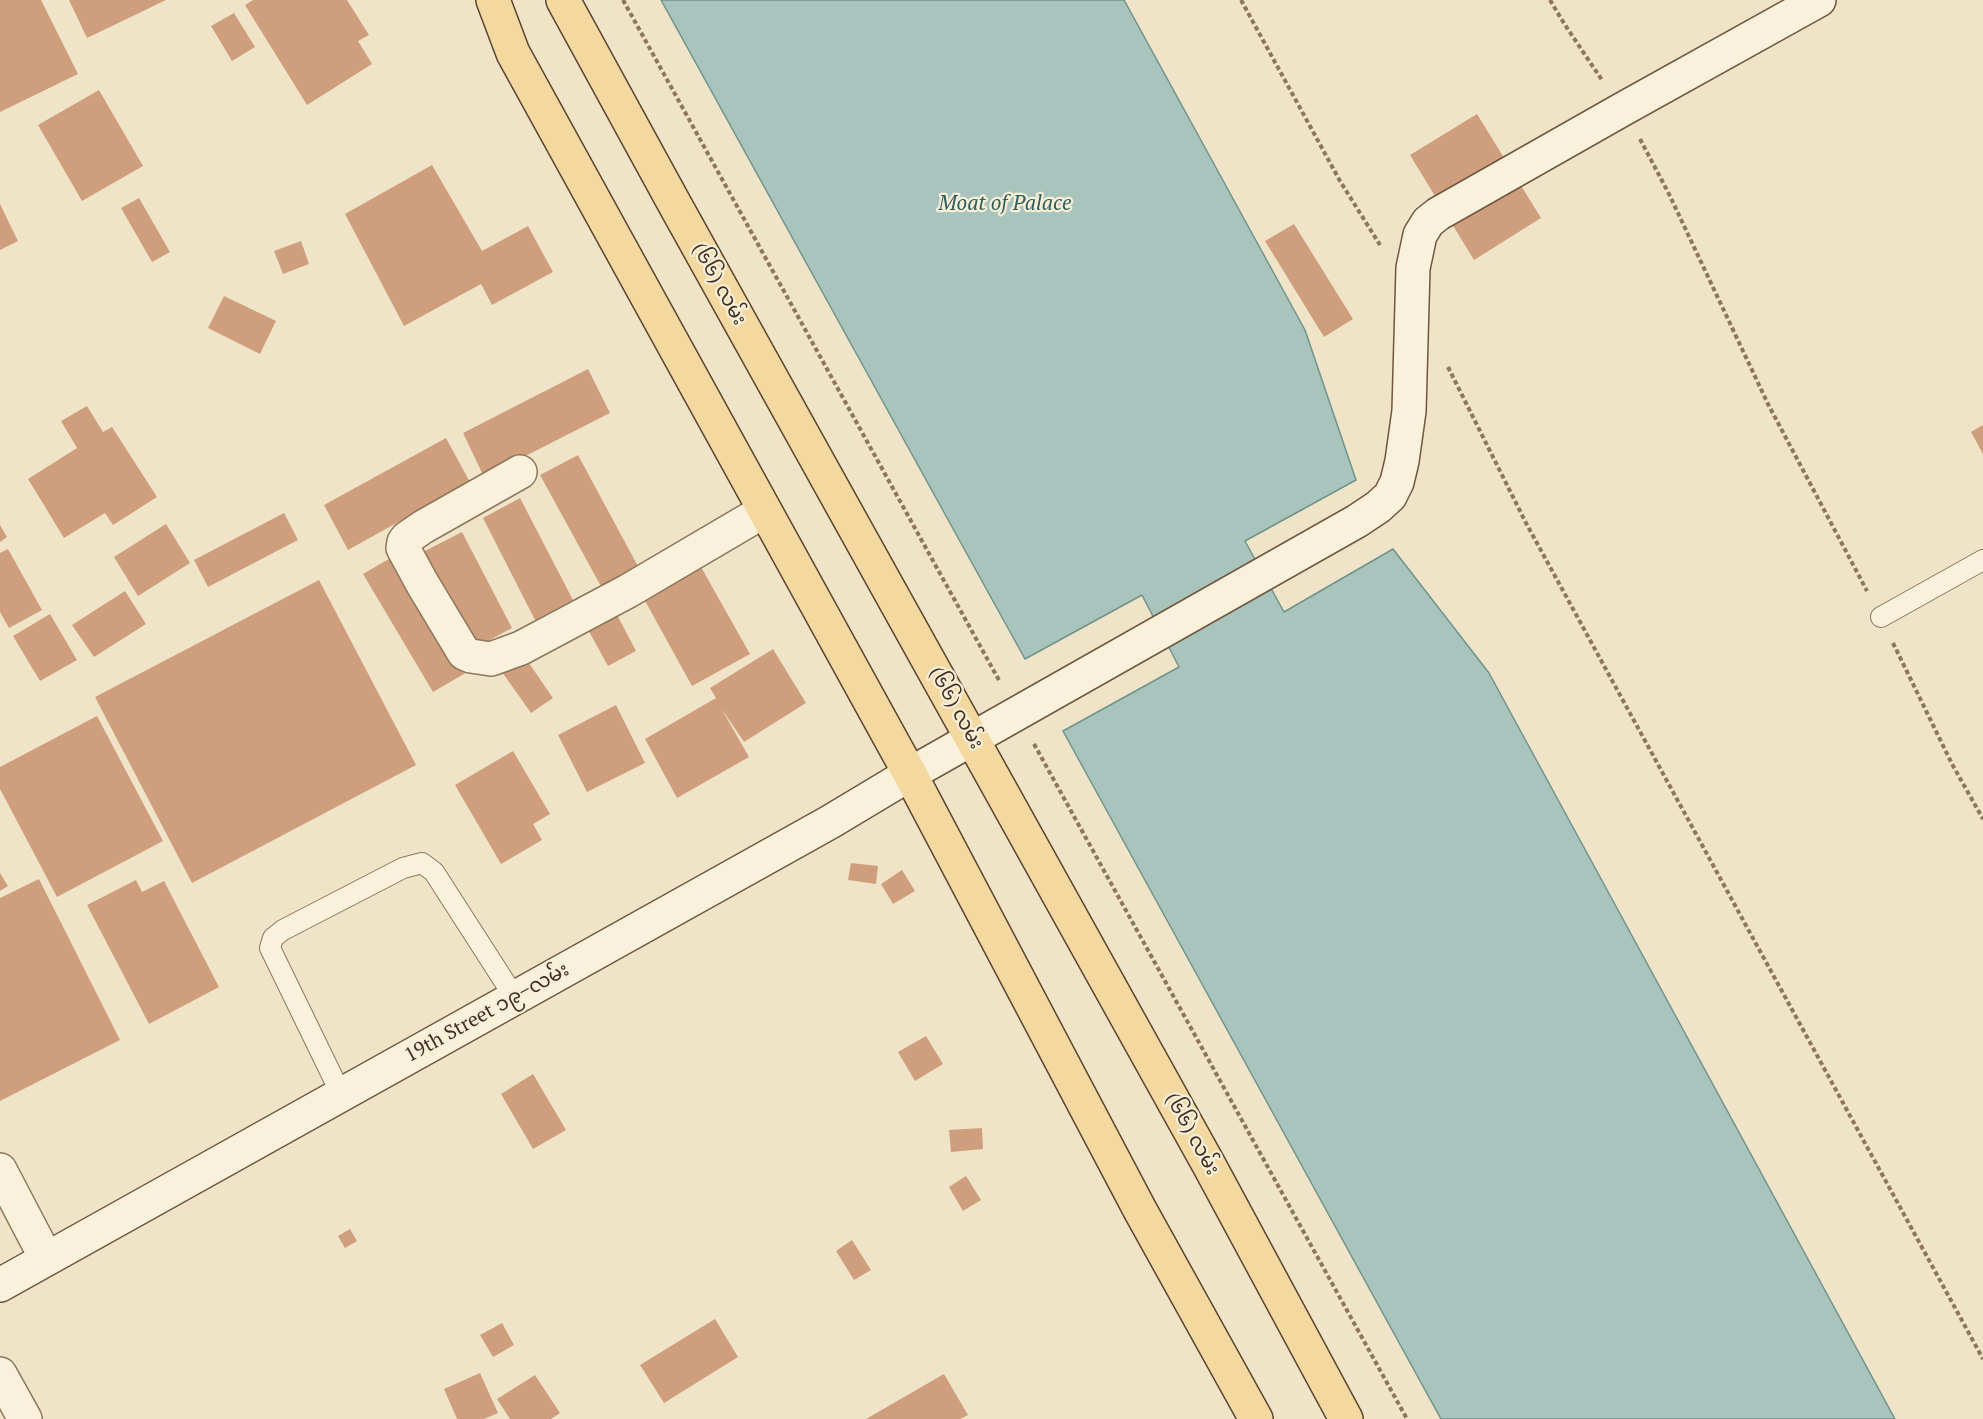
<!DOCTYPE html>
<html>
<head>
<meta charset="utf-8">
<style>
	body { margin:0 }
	canvas { display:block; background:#f0e4c8 }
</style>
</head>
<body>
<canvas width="1983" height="1419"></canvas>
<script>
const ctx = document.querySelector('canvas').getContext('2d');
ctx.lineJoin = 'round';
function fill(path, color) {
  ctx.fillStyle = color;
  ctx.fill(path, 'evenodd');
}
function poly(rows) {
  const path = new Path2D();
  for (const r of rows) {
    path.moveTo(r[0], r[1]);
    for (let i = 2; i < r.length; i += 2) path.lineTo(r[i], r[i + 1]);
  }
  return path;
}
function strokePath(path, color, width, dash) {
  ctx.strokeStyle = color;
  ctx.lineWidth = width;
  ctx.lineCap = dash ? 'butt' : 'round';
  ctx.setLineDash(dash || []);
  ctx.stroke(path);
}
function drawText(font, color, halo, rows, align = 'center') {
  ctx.font = font + ' "PT Serif","Noto Sans Myanmar",serif';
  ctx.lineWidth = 4.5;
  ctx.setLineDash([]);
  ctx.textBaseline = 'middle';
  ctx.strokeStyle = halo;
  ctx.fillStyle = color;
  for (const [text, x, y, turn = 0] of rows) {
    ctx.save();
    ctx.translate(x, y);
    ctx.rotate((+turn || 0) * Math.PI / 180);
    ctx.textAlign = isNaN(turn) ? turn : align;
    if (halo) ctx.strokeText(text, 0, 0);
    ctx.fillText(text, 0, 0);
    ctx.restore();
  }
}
const water = poly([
	[661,0,1124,0,1305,330,1356,480,1245,541,1284,612,1393,549,1489,673,1895,1419,1441,1419,1063,731,1179,667,1142,595,1025,659,661,0]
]);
fill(water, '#a9c4bc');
strokePath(water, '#6f938a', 1.5);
fill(poly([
	[0,0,41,0,78,74,0,112],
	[69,0,166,0,87,38],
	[253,0,347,0,369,35,358,41,372,64,307,105,245,5],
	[234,13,255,47,232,61,211,26],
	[99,90,143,166,82,201,38,125],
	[1477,114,1541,218,1474,260,1410,155],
	[432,165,482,251,528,226,553,272,492,305,481,284,404,326,345,214],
	[139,198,170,252,152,262,121,208],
	[0,204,18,241,0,250],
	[1294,224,1353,319,1324,337,1265,241],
	[301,241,309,264,283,274,274,251],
	[224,296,276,321,260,354,208,328],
	[588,369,610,413,484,477,463,433],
	[87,406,103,432,112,427,157,497,113,525,105,513,64,538,28,479,77,448,61,421],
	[1983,425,1983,454,1971,432],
	[446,438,470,482,348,550,324,505],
	[578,455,640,570,603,590,540,475],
	[520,498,573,600,535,620,483,518],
	[284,513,298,540,208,587,194,560],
	[166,524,190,563,138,596,114,557],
	[0,525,7,537,0,542],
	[462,532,512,628,471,650,421,553],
	[8,549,42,610,9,628,0,612,0,553],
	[399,553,469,671,433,692,363,574],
	[701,567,750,654,692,686,644,599],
	[319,580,416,765,192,883,95,697],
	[125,591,146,624,94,657,72,625],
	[615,611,636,651,608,666,586,626],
	[50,614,77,660,40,681,13,636],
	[773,649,806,703,744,742,721,708,749,757,677,798,645,739,716,698,710,688],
	[524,656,553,698,531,713,502,672],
	[616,705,645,763,587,792,558,735],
	[97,716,163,841,57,897,0,789,0,767],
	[513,751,550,814,533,824,542,840,501,864,455,785],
	[851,863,878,866,876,884,848,880],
	[902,870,915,891,893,904,881,884],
	[0,873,8,886,0,891],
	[39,879,120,1040,0,1101,0,898],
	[136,880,142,892,164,881,219,987,149,1024,87,905],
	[926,1036,943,1064,915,1081,898,1052],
	[533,1074,566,1130,533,1149,501,1094],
	[982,1128,983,1149,951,1152,949,1130],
	[966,1176,981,1200,963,1211,949,1187],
	[350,1229,357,1241,345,1248,338,1236],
	[852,1240,871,1270,854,1280,836,1251],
	[715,1319,738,1357,664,1403,640,1365],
	[502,1323,514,1345,493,1357,480,1335],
	[480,1373,498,1413,484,1419,457,1419,444,1389],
	[944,1374,968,1415,960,1419,866,1419],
	[535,1375,560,1413,551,1419,510,1419,497,1399]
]), '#cf9f7d');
const lane = poly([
	[1881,617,1983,560],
	[341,1094,270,948,273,938,283,930,403,868,422,863,434,872,515,998]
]);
const street = poly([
	[520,472,423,527,407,538,404,542,403,548,422,583,464,653,471,656,491,659,521,648,628,591,764,511],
	[0,1170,46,1258],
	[0,1374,25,1419]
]);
const secondary = poly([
	[0,1285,830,822,910,774,1357,521,1378,507,1390,496,1397,482,1402,461,1409,411,1413,268,1420,235,1428,222,1438,214,1623,109,1819,0]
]);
const primary = poly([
	[493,0,513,53,910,774,1140,1210,1256,1419],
	[563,0,674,203,1209,1165,1346,1419]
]);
strokePath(lane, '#8d765c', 22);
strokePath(street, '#8d765c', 36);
strokePath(secondary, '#6f573f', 36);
strokePath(primary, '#5b4430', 36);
strokePath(poly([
	[623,0,1000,682],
	[1241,0,1340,181,1380,245],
	[1550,0,1565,25,1602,80],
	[1640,139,1669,194,1768,404,1867,591],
	[1448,367,1526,523,1983,1359],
	[1893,643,1952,764,1983,819],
	[1034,744,1407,1419]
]), '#8d765c', 4, [4.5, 3]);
strokePath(lane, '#faf1dc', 20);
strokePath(street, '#faf1dc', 33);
strokePath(secondary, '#faf1dc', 33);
strokePath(primary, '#f3d9a0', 33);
drawText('20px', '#3d2e20', '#f7eed8', [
	["(၆၆) လမ်း",719,284,61],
	["(၆၆) လမ်း",956,708,61],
	["19th Street ၁၉−လမ်း",487,1013,-29],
	["(၆၆) လမ်း",1192,1134,61]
]);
drawText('italic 21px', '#2f5d5a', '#f7eed8', [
	["Moat of Palace",1005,204]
]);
</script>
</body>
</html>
